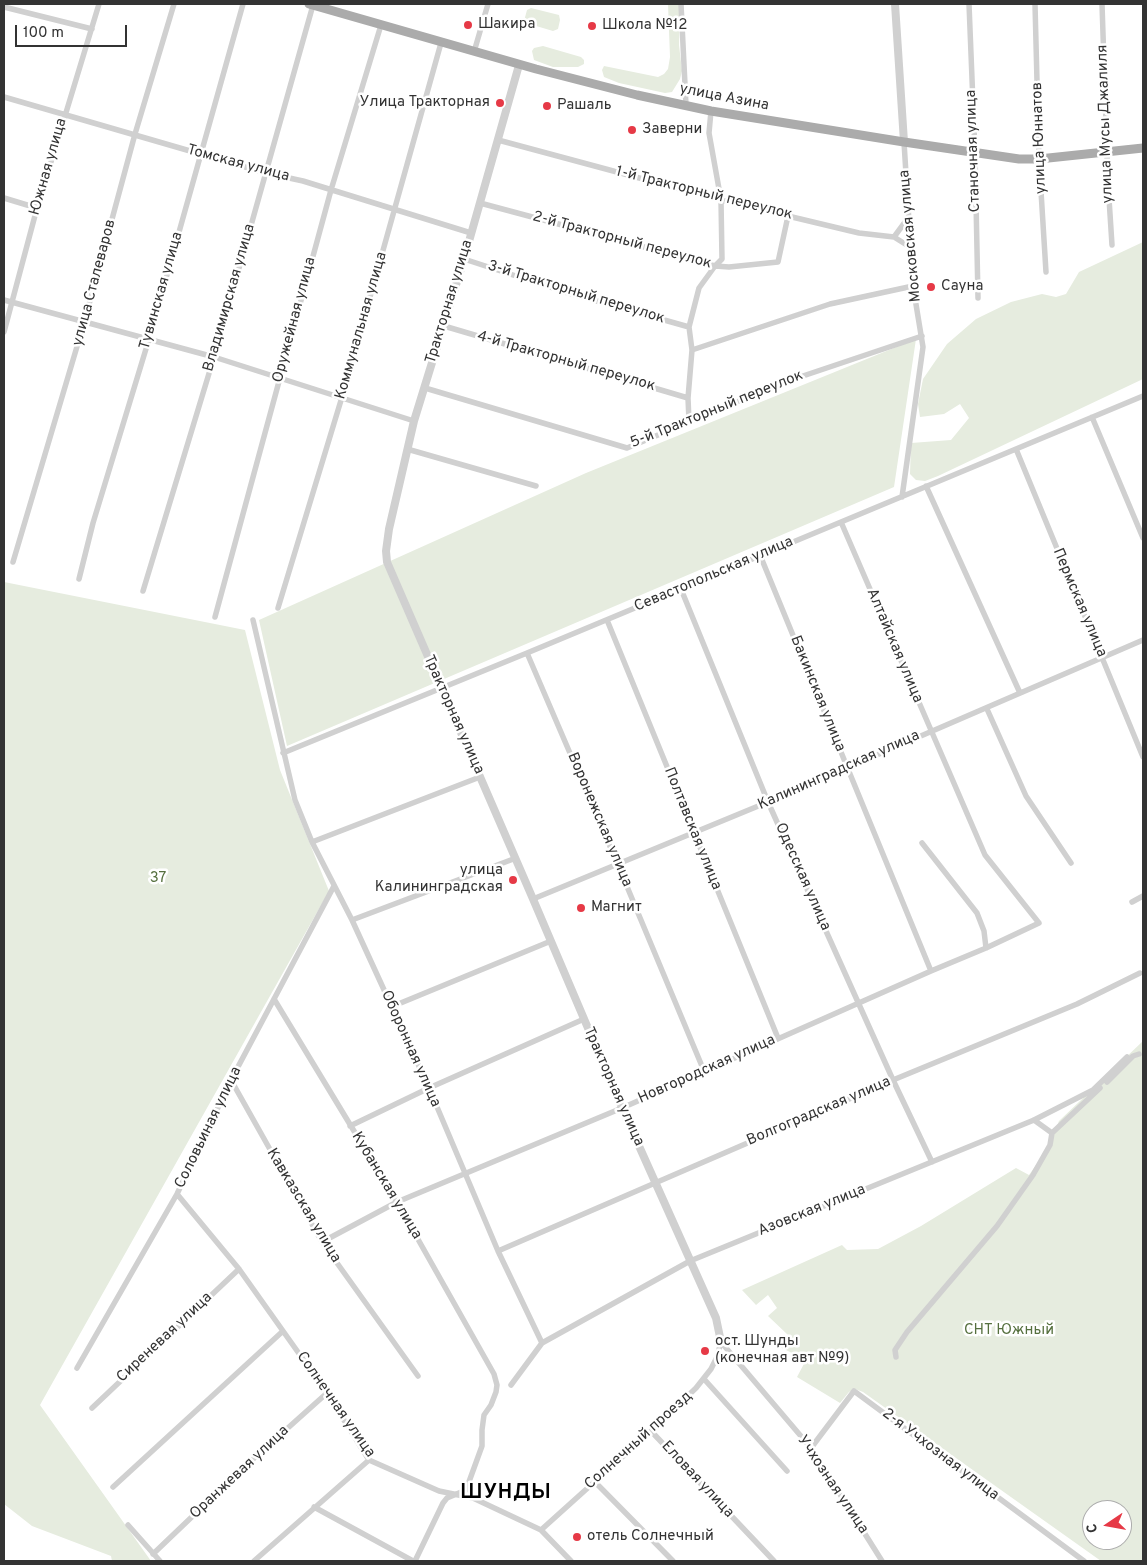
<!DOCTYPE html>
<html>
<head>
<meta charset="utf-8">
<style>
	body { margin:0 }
	#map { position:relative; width:1147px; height:1565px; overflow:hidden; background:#fff; font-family:Overpass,sans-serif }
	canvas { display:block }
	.frame { position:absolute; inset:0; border:5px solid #333; pointer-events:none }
	.north { position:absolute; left:1082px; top:1500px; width:50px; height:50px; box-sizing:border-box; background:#fff; border:1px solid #adadad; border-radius:50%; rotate:258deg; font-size:14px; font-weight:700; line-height:20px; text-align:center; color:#333 }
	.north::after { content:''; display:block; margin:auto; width:18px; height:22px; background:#e63946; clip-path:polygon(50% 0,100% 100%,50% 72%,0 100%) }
	.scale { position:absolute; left:15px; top:25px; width:112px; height:22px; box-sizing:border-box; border:2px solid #333; border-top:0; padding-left:6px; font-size:15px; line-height:18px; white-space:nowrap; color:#333; -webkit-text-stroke:4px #fff; paint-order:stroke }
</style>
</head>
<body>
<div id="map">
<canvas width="1147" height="1565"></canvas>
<div class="frame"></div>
<div class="north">С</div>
<div class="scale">100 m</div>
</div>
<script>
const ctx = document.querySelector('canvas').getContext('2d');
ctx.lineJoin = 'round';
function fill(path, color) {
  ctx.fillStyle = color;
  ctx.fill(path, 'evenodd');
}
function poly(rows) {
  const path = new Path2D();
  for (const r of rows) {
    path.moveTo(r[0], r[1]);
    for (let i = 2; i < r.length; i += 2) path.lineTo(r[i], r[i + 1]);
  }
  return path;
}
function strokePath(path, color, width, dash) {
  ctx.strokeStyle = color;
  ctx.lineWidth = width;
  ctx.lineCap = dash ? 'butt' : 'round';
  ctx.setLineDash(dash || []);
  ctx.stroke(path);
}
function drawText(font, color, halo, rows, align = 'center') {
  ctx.font = font + ' Overpass,sans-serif';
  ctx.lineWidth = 5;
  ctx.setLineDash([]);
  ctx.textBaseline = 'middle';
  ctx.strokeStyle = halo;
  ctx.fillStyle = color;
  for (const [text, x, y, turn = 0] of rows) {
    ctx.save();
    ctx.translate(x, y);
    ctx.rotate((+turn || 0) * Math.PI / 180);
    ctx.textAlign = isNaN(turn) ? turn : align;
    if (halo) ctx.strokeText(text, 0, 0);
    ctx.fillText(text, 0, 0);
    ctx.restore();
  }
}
fill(poly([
	[668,4,680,4,679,45,682,71,680,79,672,92,665,93,619,83,604,77,602,70,604,66,658,77,664,74,668,69,670,57],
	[531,8,559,15,560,20,558,29,553,31,526,23,524,21,527,10],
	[543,46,581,57,584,60,584,64,578,67,553,67,534,60,532,51,534,48],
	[1143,242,1143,379,938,476,925,481,916,480,910,474,911,443,951,440,969,418,960,404,944,414,920,417,918,404,923,379,947,344,976,319,1011,302,1042,294,1056,297,1066,294,1079,272],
	[916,339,894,487,287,746,259,620,586,473],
	[4,582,245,630,280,770,329,891,40,1405,151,1561,112,1561,111,1556,32,1526,4,1504],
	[1143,1041,1143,1561,1101,1561,863,1392,855,1389,849,1392,840,1403,797,1377,806,1360,776,1345,788,1335,768,1316,777,1308,768,1295,756,1305,742,1290,842,1245,847,1250,878,1249,921,1226,1016,1168,1029,1175,1046,1151,1059,1121],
	[1092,1510,1122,1510,1122,1540,1092,1540]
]), '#e6ecdf');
strokePath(poly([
	[681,4,686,105],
	[969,4,975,153,978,298],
	[1035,4,1039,159,1046,272],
	[1102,4,1108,183,1112,245],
	[4,7,92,29],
	[474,52,488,4],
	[4,97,266,173,303,181,471,233],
	[498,140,721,200,859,233,894,237,910,247],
	[4,198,37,208],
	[480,203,715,266,729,267,778,262,788,216],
	[894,237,908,218],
	[464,259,565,292,689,327],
	[4,300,214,357,414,421],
	[444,326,688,398],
	[4,332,37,208,99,4],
	[692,350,830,304,913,286],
	[425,388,627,448,782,383,922,336],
	[1092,417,1143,538],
	[689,421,688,398,692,350,689,327,699,288,715,266,722,259,721,200,709,133,711,111],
	[407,449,536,486],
	[1016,449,1143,757],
	[926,486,1020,693],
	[902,497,923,347,913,286,904,142],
	[760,555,931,971],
	[13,562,84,323,135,134,174,4],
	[79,579,93,523,149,339,243,4],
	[681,589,768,802,893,1080,932,1162],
	[143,591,214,357,313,5],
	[278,608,342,397,441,43],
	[215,617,331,190,381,25],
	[253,620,295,800,312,842,352,920,429,1088,498,1251,542,1343],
	[607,620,778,1038],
	[527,653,618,865,704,1071],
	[987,709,1026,796,1071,863],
	[283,753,527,653,1143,396],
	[312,842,480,777],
	[922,843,977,913,984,931,986,948],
	[533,899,768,802,1143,640],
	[1132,902,1143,896],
	[352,920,516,858],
	[274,999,397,1202,494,1374,497,1385,496,1392,491,1405,484,1415,482,1430,482,1446,466,1490,447,1498,443,1503,415,1561],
	[391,1007,551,941],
	[231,1080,322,1242,418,1376],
	[1107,1082,1133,1056,1139,1054],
	[1034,1120,1052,1133],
	[350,1126,429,1088,584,1019],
	[177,1194,239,1269,327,1393,369,1460,439,1491,473,1498,541,1530,571,1561],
	[322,1242,397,1202,622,1108,931,971,986,948,1039,923,985,855,841,522],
	[498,1251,893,1080,1077,1004,1140,973],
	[721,1342,811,1448,882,1561],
	[896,1357,895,1350,907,1332,997,1226,1033,1175,1050,1145,1052,1133,1100,1088],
	[77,1368,177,1194,231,1080,334,886],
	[704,1379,787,1471],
	[511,1385,542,1343,690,1261,1034,1120,1093,1090,1127,1057],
	[92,1408,239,1269],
	[651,1431,774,1561],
	[811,1448,854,1391,1084,1561],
	[595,1482,673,1561],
	[113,1487,283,1331],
	[314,1507,413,1561],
	[128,1525,160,1561],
	[541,1530,651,1431,696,1388,711,1369,717,1357,721,1342],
	[153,1554,242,1469,327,1393],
	[254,1561,369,1460]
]), '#d0d0d0', 5.5);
strokePath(poly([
	[895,4,904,142],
	[519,65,464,259,414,421,389,529,386,551,387,562,533,899,622,1108,716,1318,721,1342]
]), '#d0d0d0', 8);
strokePath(poly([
	[309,4,536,69,637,95,711,111,904,142,1019,159,1039,159,1143,148]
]), '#ababab', 9);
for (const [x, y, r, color] of [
	[468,25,5,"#e63946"],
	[592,26,5,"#e63946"],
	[500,103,5,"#e63946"],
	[547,106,5,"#e63946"],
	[632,130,5,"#e63946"],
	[931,287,5,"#e63946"],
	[513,880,5,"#e63946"],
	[581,908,5,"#e63946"],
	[705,1351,5,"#e63946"],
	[577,1537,5,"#e63946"]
]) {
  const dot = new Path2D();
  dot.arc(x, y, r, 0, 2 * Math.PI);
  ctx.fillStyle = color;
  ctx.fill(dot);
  strokePath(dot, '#fff', 2);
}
drawText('15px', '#333', '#fff', [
	["Шакира",478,25],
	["Школа №12",602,26],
	["Улица Тракторная",490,103,"right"],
	["Рашаль",557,106],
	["Заверни",642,130],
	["Сауна",941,287],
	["улица",503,871,"right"],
	["Калининградская",503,888,"right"],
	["Магнит",591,908],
	["ост. Шунды",715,1342],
	["(конечная авт №9)",715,1359],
	["отель Солнечный",587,1537]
], 'left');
drawText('15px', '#333', '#fff', [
	["улица Азина",724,98,11],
	["улица Мусы Джалиля",1106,124,-92],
	["улица Юннатов",1040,138,-92],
	["Станочная улица",974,151,-92],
	["Томская улица",238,164,15],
	["Южная улица",49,167,-74],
	["1-й Тракторный переулок",704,194,14],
	["Московская улица",911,236,-95],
	["2-й Тракторный переулок",622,241,15],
	["улица Сталеваров",95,283,-75],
	["Тувинская улица",162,291,-74],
	["3-й Тракторный переулок",576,293,17],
	["Владимирская улица",230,298,-74],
	["Тракторная улица",450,302,-73],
	["Оружейная улица",295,320,-75],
	["Коммунальная улица",362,326,-74],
	["4-й Тракторный переулок",566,362,16],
	["5-й Тракторный переулок",717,410,-22],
	["Севастопольская улица",714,575,-23],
	["Пермская улица",1079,603,67],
	["Алтайская улица",894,646,67],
	["Бакинская улица",817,694,68],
	["Тракторная улица",453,715,66],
	["Калининградская улица",839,771,-24],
	["Воронежская улица",599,820,67],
	["Полтавская улица",692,829,68],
	["Одесская улица",802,877,66],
	["Оборонная улица",410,1049,66],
	["Новгородская улица",707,1070,-24],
	["Тракторная улица",613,1087,66],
	["Волгоградская улица",819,1112,-23],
	["Соловьиная улица",209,1128,-64],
	["Кубанская улица",386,1186,59],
	["Кавказская улица",303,1206,59],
	["Азовская улица",812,1211,-22],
	["Сиреневая улица",165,1338,-43],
	["Солнечная улица",335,1405,55],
	["Солнечный проезд",639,1441,-42],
	["2-я Учхозная улица",940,1455,37],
	["Оранжевая улица",240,1473,-43],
	["Еловая улица",697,1480,47],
	["Учхозная улица",832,1485,56]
]);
drawText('15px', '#56703f', '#fff', [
	["37",158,879],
	["СНТ Южный",1009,1331]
]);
ctx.letterSpacing = '1px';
drawText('bold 20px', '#000', '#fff', [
	["ШУНДЫ",506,1494]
]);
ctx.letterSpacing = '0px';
</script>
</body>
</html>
